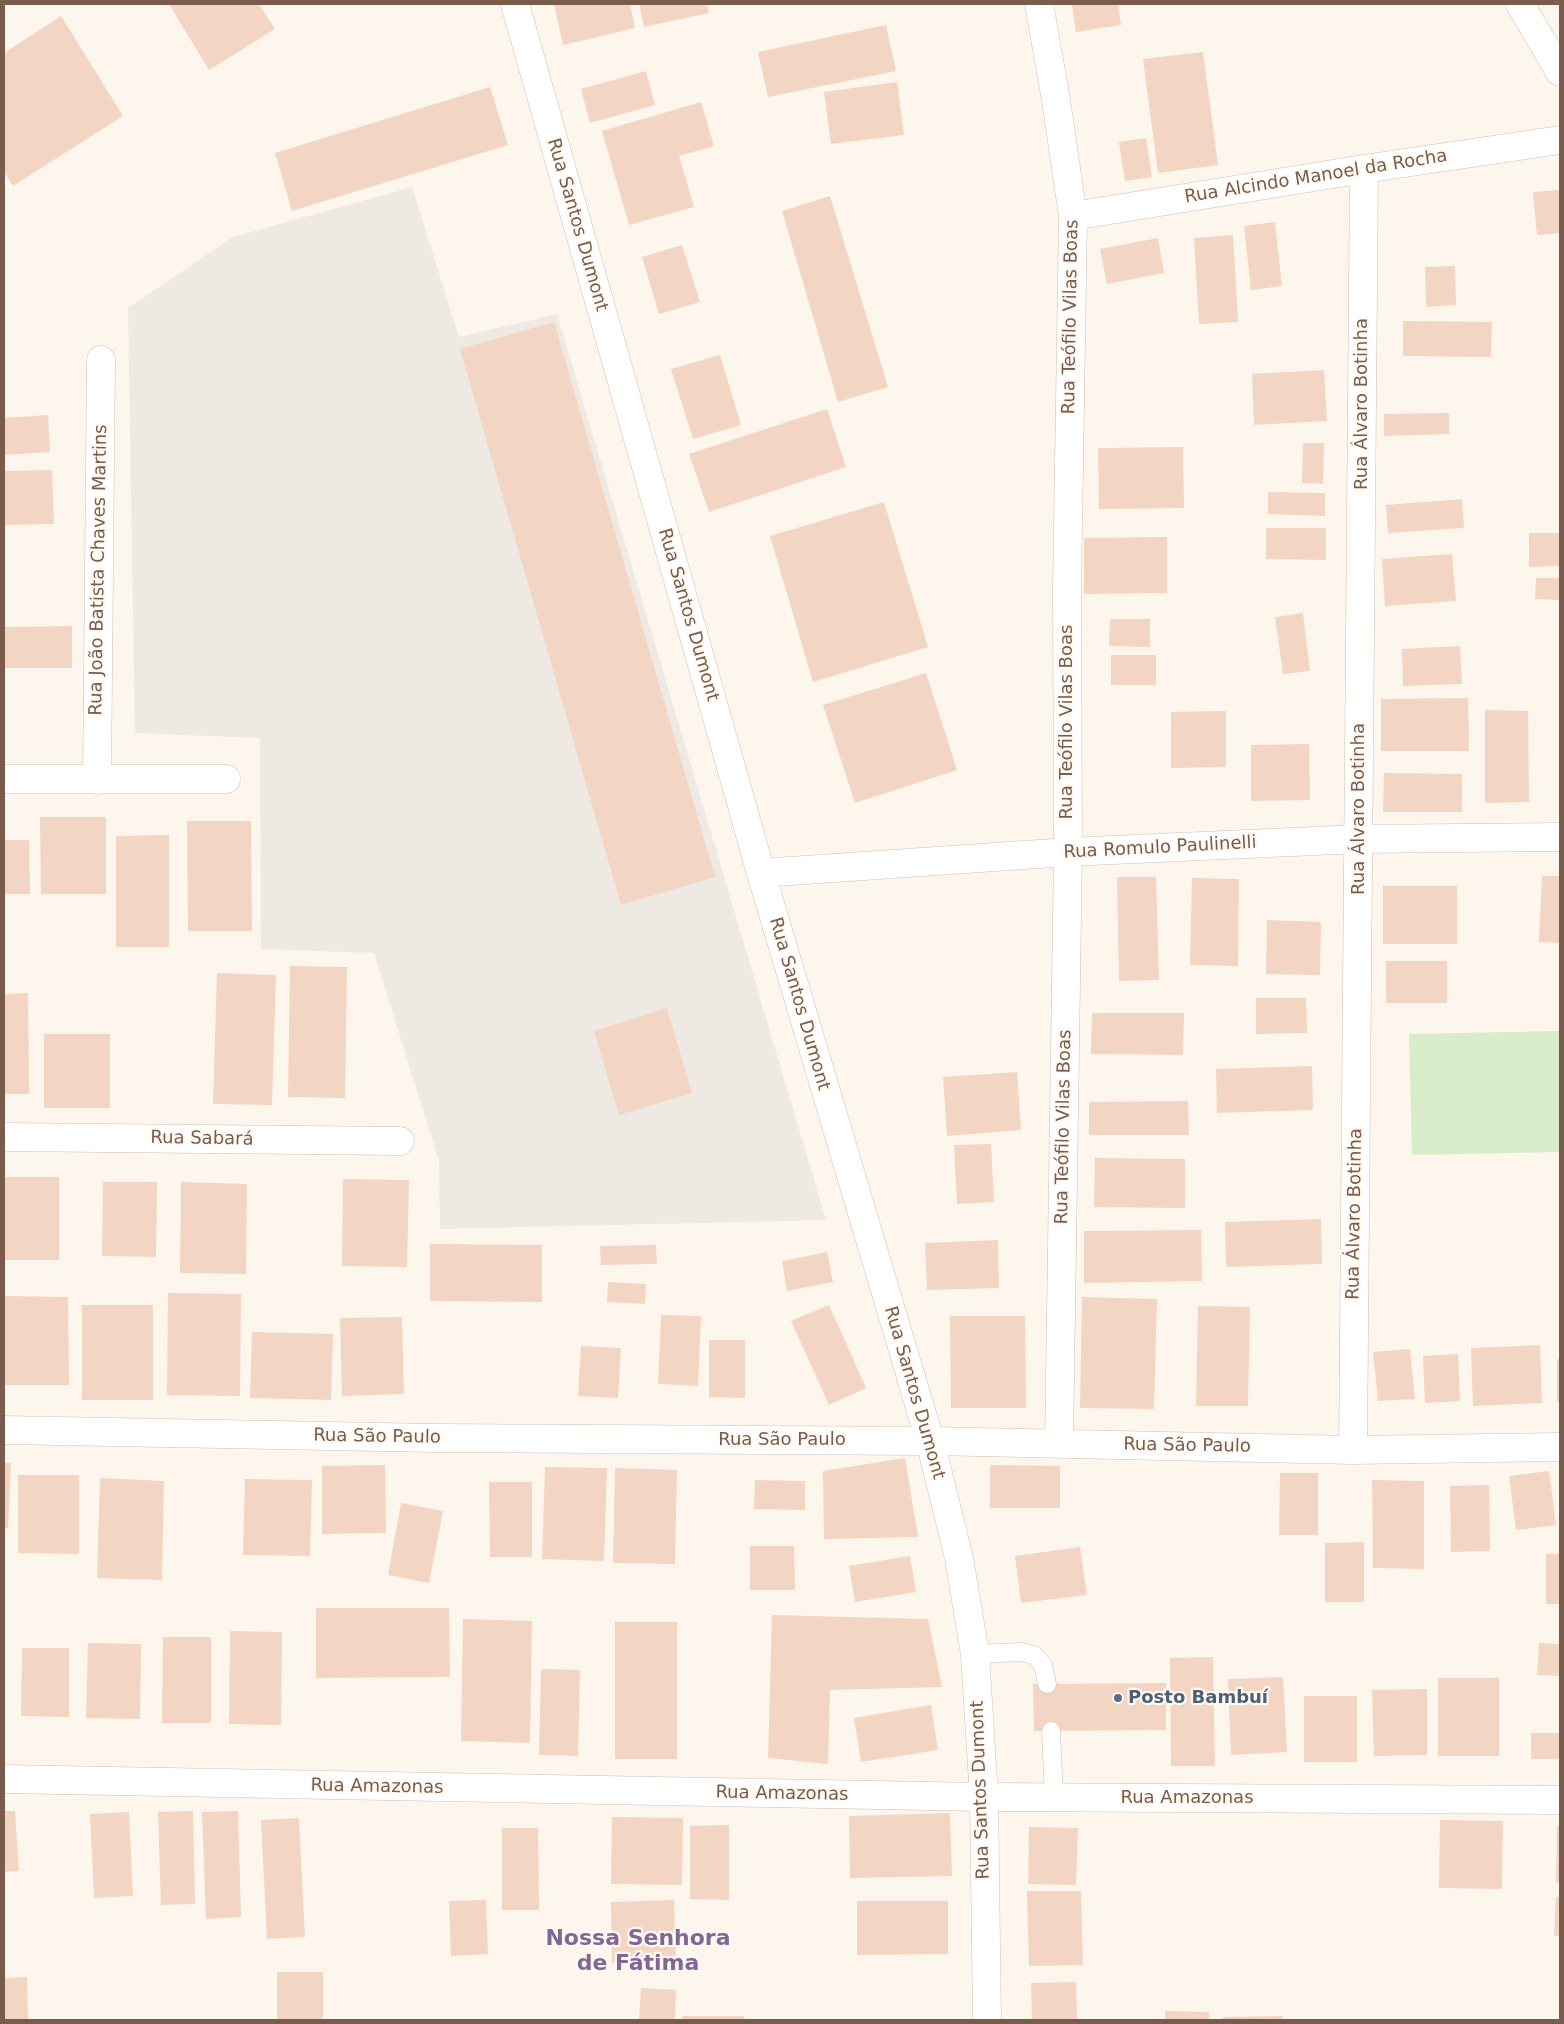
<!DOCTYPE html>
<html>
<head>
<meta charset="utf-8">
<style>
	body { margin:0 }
	#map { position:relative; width:1564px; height:2024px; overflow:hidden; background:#fdf6ec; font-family:"DejaVu Sans",sans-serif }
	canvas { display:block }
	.frame { position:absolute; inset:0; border:5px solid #7a5c4d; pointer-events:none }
</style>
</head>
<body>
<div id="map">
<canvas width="1564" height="2024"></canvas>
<div class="frame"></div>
</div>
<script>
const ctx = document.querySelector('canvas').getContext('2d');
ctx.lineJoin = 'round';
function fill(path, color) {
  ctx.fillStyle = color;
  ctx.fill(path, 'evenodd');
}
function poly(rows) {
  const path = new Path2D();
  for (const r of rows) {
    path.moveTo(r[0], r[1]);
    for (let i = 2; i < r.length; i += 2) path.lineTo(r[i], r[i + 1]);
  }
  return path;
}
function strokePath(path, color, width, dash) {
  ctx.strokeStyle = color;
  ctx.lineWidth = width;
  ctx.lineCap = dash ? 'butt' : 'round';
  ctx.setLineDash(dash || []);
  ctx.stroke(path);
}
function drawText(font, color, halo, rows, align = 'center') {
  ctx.font = font + ' "DejaVu Sans",sans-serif';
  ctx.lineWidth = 4.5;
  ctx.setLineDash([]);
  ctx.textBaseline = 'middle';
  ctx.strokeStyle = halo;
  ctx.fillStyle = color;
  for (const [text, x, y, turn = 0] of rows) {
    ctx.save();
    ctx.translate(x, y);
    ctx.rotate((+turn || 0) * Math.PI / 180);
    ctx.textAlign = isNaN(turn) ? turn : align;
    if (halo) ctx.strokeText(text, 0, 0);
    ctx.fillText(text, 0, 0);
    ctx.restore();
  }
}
fill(poly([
	[412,187,459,337,557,314,826,1220,440,1229,439,1161,374,953,261,949,260,738,135,733,128,308,233,237]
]), '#efe9e4');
fill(poly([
	[1560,1031,1560,1152,1412,1155,1409,1034]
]), '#d8ecc9');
fill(poly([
	[169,4,259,4,275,29,209,70],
	[554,4,630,4,635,28,563,45],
	[639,4,707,4,709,13,644,27],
	[1081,4,1118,4,1121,25,1076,32,1072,5],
	[61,16,123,116,13,186,4,172,4,53],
	[886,25,896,71,768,97,758,52],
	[1203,52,1218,165,1158,173,1143,59],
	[646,71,655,105,590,123,581,89],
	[897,82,904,135,831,144,824,92],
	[490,87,508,145,292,211,275,153],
	[701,102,714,146,679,156,694,207,629,225,602,131],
	[1146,138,1152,177,1125,181,1119,142],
	[1560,190,1560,233,1537,235,1533,192],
	[830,196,888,387,838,402,782,211],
	[1275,222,1282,286,1251,290,1244,226],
	[1233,235,1238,322,1199,324,1194,238],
	[1158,238,1164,273,1107,284,1100,249],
	[682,245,700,302,659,314,642,257],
	[1455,266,1456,305,1426,307,1425,267],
	[1403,321,1492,322,1491,357,1403,356],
	[554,322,715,877,621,905,460,349],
	[720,355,741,425,693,439,671,369],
	[1324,370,1327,421,1254,425,1252,374],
	[827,409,846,467,709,512,689,454],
	[1449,413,1449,434,1384,436,1384,414],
	[48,415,50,452,4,455,4,418],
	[1303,443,1324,443,1323,484,1302,483],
	[1183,447,1184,508,1099,509,1098,448],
	[52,470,54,524,4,525,4,471],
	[1268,492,1325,493,1325,516,1268,514],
	[1462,499,1464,528,1388,533,1386,505],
	[884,502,928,647,813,682,770,536],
	[1266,528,1326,528,1326,560,1266,559],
	[1529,533,1560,533,1560,566,1529,567],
	[1167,537,1167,593,1084,594,1084,538],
	[1452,554,1456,601,1385,606,1382,559],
	[1536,578,1560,578,1560,600,1535,599],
	[1303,613,1310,671,1283,674,1275,617],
	[1110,619,1150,619,1150,647,1109,646],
	[72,626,72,668,4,668,4,627],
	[1460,646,1462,684,1403,686,1402,649],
	[1111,655,1156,655,1156,685,1111,685],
	[926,673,957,770,855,803,823,705],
	[1468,698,1469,751,1381,751,1381,699],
	[1485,710,1528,711,1529,802,1485,803],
	[1226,711,1226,767,1171,768,1171,712],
	[1309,744,1310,800,1251,801,1251,745],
	[1384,773,1462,774,1462,812,1383,812],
	[40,817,106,817,106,894,41,894],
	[187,821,251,821,252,931,188,931],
	[169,835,169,947,116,947,116,836],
	[4,840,29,840,30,894,4,894],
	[1542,876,1560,876,1560,943,1539,942],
	[1117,877,1156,877,1159,980,1119,981],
	[1192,878,1239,879,1238,966,1190,965],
	[1383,886,1457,886,1457,944,1383,944],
	[1267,920,1321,922,1320,975,1266,974],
	[1386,961,1447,961,1447,1003,1386,1003],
	[290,966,347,967,345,1098,288,1097],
	[217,973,276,975,272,1105,213,1104],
	[28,993,29,1094,4,1094,4,994],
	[1256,998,1306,998,1307,1033,1256,1034],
	[667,1008,692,1093,619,1115,594,1031],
	[1092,1013,1184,1013,1183,1055,1091,1054],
	[44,1034,110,1034,110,1108,44,1108],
	[1312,1066,1313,1110,1217,1113,1216,1069],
	[1017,1072,1021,1130,947,1136,943,1077],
	[1188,1101,1189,1135,1089,1135,1089,1102],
	[991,1144,994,1202,957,1204,954,1145],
	[1095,1158,1185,1159,1185,1208,1094,1207],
	[4,1177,59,1177,59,1260,4,1260],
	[343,1179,409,1180,407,1267,342,1266],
	[103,1182,157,1182,156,1257,102,1256],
	[181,1182,247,1184,246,1274,180,1273],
	[1321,1219,1322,1264,1226,1267,1225,1222],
	[1201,1230,1202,1281,1084,1283,1084,1231],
	[998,1240,999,1288,927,1290,925,1243],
	[430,1244,542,1245,542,1302,430,1301],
	[656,1245,657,1264,601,1265,600,1246],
	[827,1252,833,1282,787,1291,782,1261],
	[608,1282,646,1284,645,1304,607,1302],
	[168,1293,241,1294,240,1396,167,1395],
	[4,1296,68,1297,69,1385,4,1385],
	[1082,1297,1157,1299,1154,1409,1080,1408],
	[82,1305,153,1305,153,1400,82,1400],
	[829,1305,866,1388,829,1405,791,1321],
	[1198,1306,1250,1307,1248,1406,1196,1406],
	[661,1315,701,1316,698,1386,658,1384],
	[950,1316,1025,1316,1026,1408,951,1408],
	[402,1317,404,1394,342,1396,340,1318],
	[252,1332,333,1334,331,1400,250,1398],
	[709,1340,745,1340,745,1398,709,1397],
	[1540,1345,1542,1403,1473,1406,1471,1348],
	[581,1346,621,1348,618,1398,578,1396],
	[1410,1349,1415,1399,1378,1401,1373,1352],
	[1458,1354,1460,1401,1425,1403,1423,1356],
	[1557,1359,1560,1359,1560,1402,1557,1402],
	[905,1458,918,1537,824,1539,823,1471],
	[4,1463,11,1463,8,1528,4,1528],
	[385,1465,386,1533,322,1534,322,1466],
	[990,1465,1060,1466,1060,1508,990,1508],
	[545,1467,607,1468,604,1561,542,1559],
	[615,1468,677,1470,675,1564,613,1563],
	[1549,1471,1556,1525,1516,1530,1509,1476],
	[1280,1473,1318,1473,1318,1535,1279,1535],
	[18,1475,79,1475,79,1554,18,1553],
	[100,1478,164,1481,162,1580,97,1578],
	[245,1479,312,1480,310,1556,243,1555],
	[755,1480,805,1481,805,1510,754,1509],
	[1372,1480,1424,1481,1424,1569,1373,1568],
	[489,1482,532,1482,532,1557,490,1557],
	[1489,1485,1490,1551,1451,1552,1450,1486],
	[401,1503,443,1511,429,1583,388,1575],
	[1364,1542,1364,1602,1325,1602,1325,1543],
	[750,1546,794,1546,795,1590,750,1590],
	[1080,1547,1087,1595,1021,1603,1015,1556],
	[1546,1554,1560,1554,1560,1604,1546,1604],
	[910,1556,916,1592,855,1602,849,1566],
	[316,1608,449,1608,450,1677,316,1678],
	[772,1615,928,1619,942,1687,830,1690,828,1764,768,1758],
	[463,1619,532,1621,530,1743,461,1741],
	[615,1622,677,1622,677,1759,615,1759],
	[230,1631,282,1632,281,1725,229,1724],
	[163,1637,211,1637,211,1723,162,1723],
	[88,1643,141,1644,140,1719,86,1718],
	[1539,1643,1560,1644,1560,1676,1537,1675],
	[22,1648,69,1648,69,1717,21,1716],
	[1213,1657,1215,1766,1171,1766,1170,1658],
	[541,1669,580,1670,578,1756,539,1755],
	[1283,1677,1287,1752,1231,1755,1228,1679],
	[1438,1678,1499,1678,1499,1756,1438,1756],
	[1166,1683,1166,1730,1034,1731,1033,1684],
	[1427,1689,1427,1755,1374,1756,1372,1690],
	[1304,1696,1357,1696,1357,1762,1304,1762],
	[931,1705,938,1750,861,1762,854,1718],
	[1531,1733,1560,1733,1560,1759,1531,1759],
	[4,1811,15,1811,19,1871,4,1872],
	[193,1811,195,1904,161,1905,158,1812],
	[238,1811,241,1917,206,1919,202,1812],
	[129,1812,133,1896,94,1898,90,1814],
	[950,1813,952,1876,850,1878,849,1816],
	[612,1817,683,1818,682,1885,611,1884],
	[299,1818,305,1937,267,1939,261,1820],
	[1440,1820,1503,1821,1502,1889,1439,1888],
	[729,1825,729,1900,690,1899,690,1826],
	[1557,1826,1560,1826,1560,1883,1556,1883],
	[1029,1827,1078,1828,1076,1885,1028,1884],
	[502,1828,538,1828,539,1910,502,1910],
	[1027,1891,1081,1891,1083,1965,1029,1966],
	[1556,1897,1560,1897,1560,1936,1554,1936],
	[486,1900,488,1954,451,1956,449,1901],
	[674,1900,676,1961,612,1963,611,1902],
	[857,1901,948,1901,948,1954,857,1955],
	[277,1972,323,1972,323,2020,277,2020],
	[27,1977,28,2020,4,2020,4,1978],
	[1076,1982,1077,2020,1032,2020,1031,1983],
	[641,1988,676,1990,675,2020,639,2020],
	[1165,2011,1209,2012,1209,2020,1165,2020],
	[682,2016,744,2016,744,2020,682,2020],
	[1283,2016,1283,2020,1223,2020,1223,2017]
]), '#f3d5c3');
const lane = poly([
	[975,1654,1022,1652,1034,1655,1043,1665,1047,1684],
	[1051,1731,1054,1797]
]);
const street = poly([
	[1039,4,1056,100,1073,216,1067,588,1068,852,1059,1444],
	[1520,4,1560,72],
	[1073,216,1364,169,1560,140],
	[4,779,226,779],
	[97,780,101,360],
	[761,873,1068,852,1359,839,1560,837],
	[4,1137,400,1141],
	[4,1430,435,1438,930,1441,1353,1450,1560,1447],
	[1353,1450,1364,169],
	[4,1779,984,1797,1560,1800]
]);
const secondary = poly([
	[515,4,761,873,930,1441,959,1558,975,1654,984,1797,987,2020]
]);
strokePath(lane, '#d1beb0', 19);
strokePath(street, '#d1beb0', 29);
strokePath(secondary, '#d6c0b0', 29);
strokePath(lane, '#fff', 18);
strokePath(street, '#fff', 28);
strokePath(secondary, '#fff', 28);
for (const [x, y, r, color] of [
	[1118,1698,5,"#5c6f8a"]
]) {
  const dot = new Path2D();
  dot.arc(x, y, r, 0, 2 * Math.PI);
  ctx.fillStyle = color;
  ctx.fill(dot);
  strokePath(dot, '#fffaf3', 2);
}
drawText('18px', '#7a5c4d', '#fffaf3', [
	["Rua Alcindo Manoel da Rocha",1316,177,-9],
	["Rua Santos Dumont",577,225,74],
	["Rua Teófilo Vilas Boas",1071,317,-89],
	["Rua Álvaro Botinha",1362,404,-90],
	["Rua João Batista Chaves Martins",99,570,-89],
	["Rua Santos Dumont",688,615,74],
	["Rua Teófilo Vilas Boas",1067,722,-90],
	["Rua Álvaro Botinha",1359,809,-90],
	["Rua Romulo Paulinelli",1160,848,-3],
	["Rua Santos Dumont",799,1004,74],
	["Rua Teófilo Vilas Boas",1064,1127,-89],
	["Rua Sabará",202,1139,1],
	["Rua Álvaro Botinha",1355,1214,-89],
	["Rua Santos Dumont",914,1393,74],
	["Rua São Paulo",377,1437,1],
	["Rua São Paulo",782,1440],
	["Rua São Paulo",1187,1446,1],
	["Rua Amazonas",377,1787,1],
	["Rua Santos Dumont",981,1790,-92],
	["Rua Amazonas",782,1794,1],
	["Rua Amazonas",1187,1798]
]);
drawText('bold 18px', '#4e5e75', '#fffaf3', [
	["Posto Bambuí",1128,1698]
], 'left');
drawText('bold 22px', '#846695', '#fffaf3', [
	["Nossa Senhora",638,1939],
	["de Fátima",638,1964]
]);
</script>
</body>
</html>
